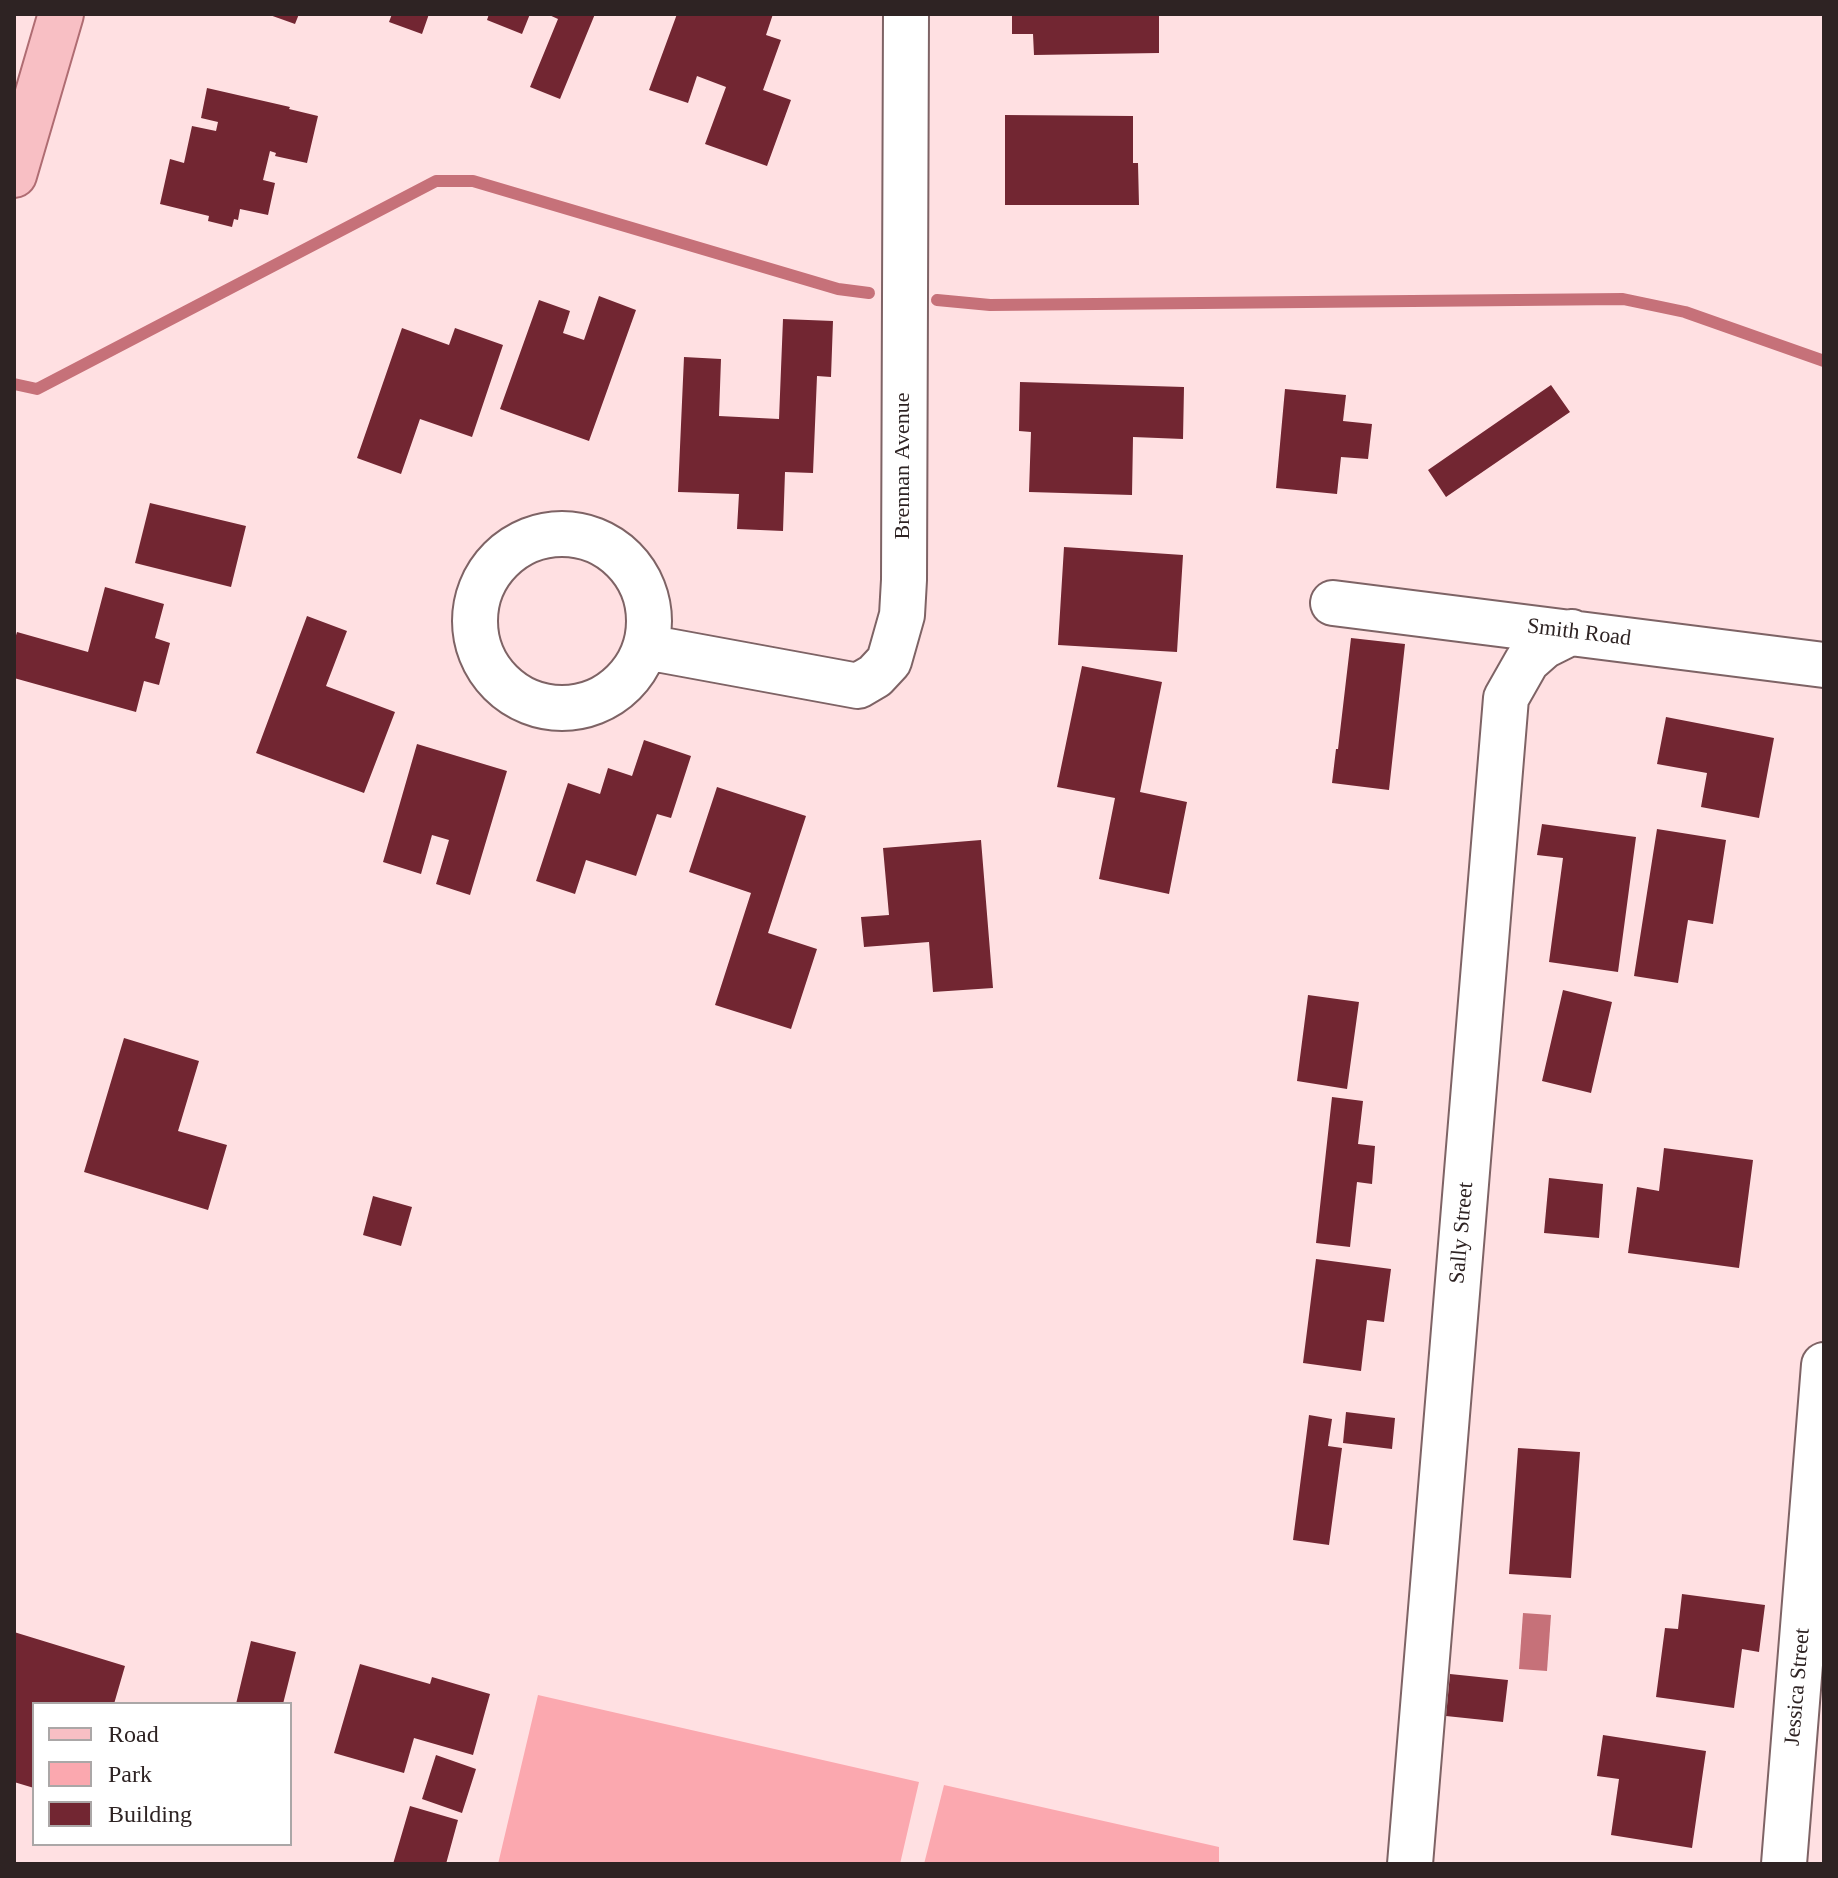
<!DOCTYPE html>
<html>
<head>
<meta charset="utf-8">
<style>
	body { margin:0 }
	#map { position:relative; width:1838px; height:1878px; overflow:hidden; background:#ffe0e2; font-family:Georgia,serif }
	canvas { display:block }
	.frame { position:absolute; inset:0; border:16px solid #2e2323; pointer-events:none }
	.legend { position:absolute; left:32px; top:1702px; width:260px; height:144px; box-sizing:border-box; background:#fff; border:2px solid #aba7a7; margin:0; padding:10px 14px; list-style:none; font-size:24px; color:#2e2323 }
	.legend li { display:flex; align-items:center; gap:16px; height:40px }
	.legend b { width:40px; border:2px solid #aba7a7 }
</style>
</head>
<body>
<div id="map">
<canvas width="1838" height="1878"></canvas>
<div class="frame"></div>
<ul class="legend">
<li><b style="height:10px;background:#f8bfc4"></b>Road</li>
<li><b style="height:22px;background:#fba8af"></b>Park</li>
<li><b style="height:22px;background:#722632"></b>Building</li>
</ul>
</div>
<script>
const ctx = document.querySelector('canvas').getContext('2d');
ctx.lineJoin = 'round';
function fill(path, color) {
  ctx.fillStyle = color;
  ctx.fill(path, 'evenodd');
}
function poly(rows) {
  const path = new Path2D();
  for (const r of rows) {
    if (r.length === 3) {
      path.moveTo(r[0] + r[2], r[1]);
      path.arc(r[0], r[1], r[2], 0, 2 * Math.PI);
      continue;
    }
    path.moveTo(r[0], r[1]);
    for (let i = 2; i < r.length; i += 2) path.lineTo(r[i], r[i + 1]);
  }
  return path;
}
function strokePath(path, color, width, dash) {
  ctx.strokeStyle = color;
  ctx.lineWidth = width;
  ctx.lineCap = dash ? 'butt' : 'round';
  ctx.setLineDash(dash || []);
  ctx.stroke(path);
}
function drawText(font, color, halo, rows, align = 'center') {
  ctx.font = font + ' Georgia,serif';
  ctx.lineWidth = 8;
  ctx.setLineDash([]);
  ctx.textBaseline = 'middle';
  ctx.strokeStyle = halo;
  ctx.fillStyle = color;
  for (const [text, x, y, turn = 0] of rows) {
    ctx.save();
    ctx.translate(x, y);
    ctx.rotate((+turn || 0) * Math.PI / 180);
    ctx.textAlign = isNaN(turn) ? turn : align;
    if (halo) ctx.strokeText(text, 0, 0);
    ctx.fillText(text, 0, 0);
    ctx.restore();
  }
}
fill(poly([
	[538,1695,919,1782,900,1864,498,1864],
	[944,1785,1219,1847,1219,1864,924,1864]
]), '#fba8af');
fill(poly([
	[1523,1613,1551,1615,1547,1671,1519,1669]
]), '#c67179');
strokePath(poly([
	[937,300,990,305,1623,299,1685,312,1824,361],
	[14,384,37,389,436,181,473,181,838,289,869,293]
]), '#c67179', 12);
fill(poly([
	[267,14,299,14,295,24],
	[392,14,429,14,422,34,389,22],
	[489,14,530,14,522,34,487,20],
	[547,14,595,14,560,99,530,87,558,19],
	[677,14,773,14,766,35,781,40,763,90,791,100,767,166,705,144,726,87,697,76,688,103,649,90],
	[1012,14,1159,14,1159,53,1034,55,1033,34,1012,34],
	[207,88,290,107,289,109,318,116,307,163,275,156,276,153,270,151,263,180,275,183,268,215,240,209,238,220,234,219,232,227,208,221,209,216,160,204,170,159,184,163,192,126,216,131,218,122,201,118],
	[1005,115,1133,116,1133,163,1138,163,1139,205,1005,205],
	[599,296,636,310,589,441,500,409,539,300,570,311,563,333,584,340],
	[783,319,833,321,831,377,817,376,813,473,785,472,783,531,737,529,739,494,678,492,684,357,721,359,719,416,779,419],
	[402,328,449,345,455,328,503,345,472,437,420,419,401,474,357,458],
	[1020,382,1184,387,1183,439,1133,437,1132,495,1029,492,1031,432,1019,431],
	[1551,385,1570,412,1446,497,1428,470],
	[1285,389,1346,395,1343,421,1372,424,1368,459,1341,457,1337,494,1276,488],
	[150,503,246,526,231,587,135,563],
	[1064,547,1183,555,1177,652,1058,645],
	[105,587,164,604,155,638,170,643,159,685,144,681,136,712,14,678,14,642,17,632,88,652],
	[307,616,347,631,326,686,395,712,364,793,256,753],
	[1351,638,1405,644,1389,790,1332,783,1336,749,1338,749],
	[1082,666,1162,682,1140,792,1187,802,1169,894,1099,879,1115,798,1057,787],
	[1666,717,1774,738,1759,818,1701,807,1707,773,1657,764],
	[644,740,691,756,671,818,657,814,636,876,586,860,575,894,536,881,568,783,600,794,608,768,632,776],
	[417,744,507,771,470,895,436,884,449,840,432,835,421,874,383,862],
	[717,787,806,816,768,933,817,949,791,1029,715,1005,751,893,689,872],
	[1542,824,1636,837,1618,972,1549,962,1563,858,1537,855],
	[1657,829,1726,840,1713,924,1688,920,1678,983,1634,976],
	[981,840,993,988,933,992,929,942,864,947,861,917,889,915,883,848],
	[1563,990,1612,1002,1591,1093,1542,1081],
	[1308,995,1359,1002,1347,1089,1297,1081],
	[124,1038,199,1061,178,1131,227,1145,208,1210,84,1172],
	[1332,1097,1363,1101,1358,1144,1375,1146,1372,1184,1357,1182,1350,1247,1316,1243],
	[1664,1148,1753,1160,1739,1268,1628,1253,1637,1187,1659,1191],
	[1549,1178,1603,1184,1599,1238,1544,1233],
	[373,1196,412,1207,401,1246,363,1235],
	[1316,1259,1391,1269,1384,1322,1367,1320,1361,1371,1303,1363],
	[1346,1412,1395,1418,1392,1449,1343,1443],
	[1309,1415,1332,1419,1328,1446,1342,1448,1329,1545,1293,1540],
	[1518,1448,1580,1452,1571,1578,1509,1574],
	[1682,1594,1765,1605,1759,1652,1742,1649,1734,1708,1656,1697,1665,1628,1678,1629],
	[14,1632,125,1666,114,1704,34,1704,34,1788,14,1782],
	[251,1641,296,1652,283,1704,236,1704],
	[360,1664,430,1684,432,1677,490,1694,473,1755,414,1738,404,1773,334,1753],
	[1450,1674,1508,1680,1503,1722,1446,1716],
	[1603,1735,1706,1751,1692,1848,1611,1835,1619,1779,1597,1776],
	[436,1755,476,1769,462,1813,422,1799],
	[410,1806,458,1820,446,1864,393,1864]
]), '#722632');
const street = poly([
	[562,621,87],
	[1333,603,1824,665],
	[646,647,858,686,875,676,889,661,902,615,904,580,906,14],
	[1410,1864,1506,698,1527,661,1544,646,1572,632],
	[1784,1864,1824,1365]
]);
const primary = poly([
	[14,175,61,14]
]);
strokePath(street, '#7e6365', 48);
strokePath(primary, '#af6c72', 48);
strokePath(street, '#fff', 44);
strokePath(primary, '#f8bfc4', 44);
drawText('22px', '#2e2323', '#fff', [
	["Brennan Avenue",903,466,-90],
	["Smith Road",1579,633,7],
	["Sally Street",1462,1233,-85],
	["Jessica Street",1798,1687,-85]
]);
</script>
</body>
</html>
